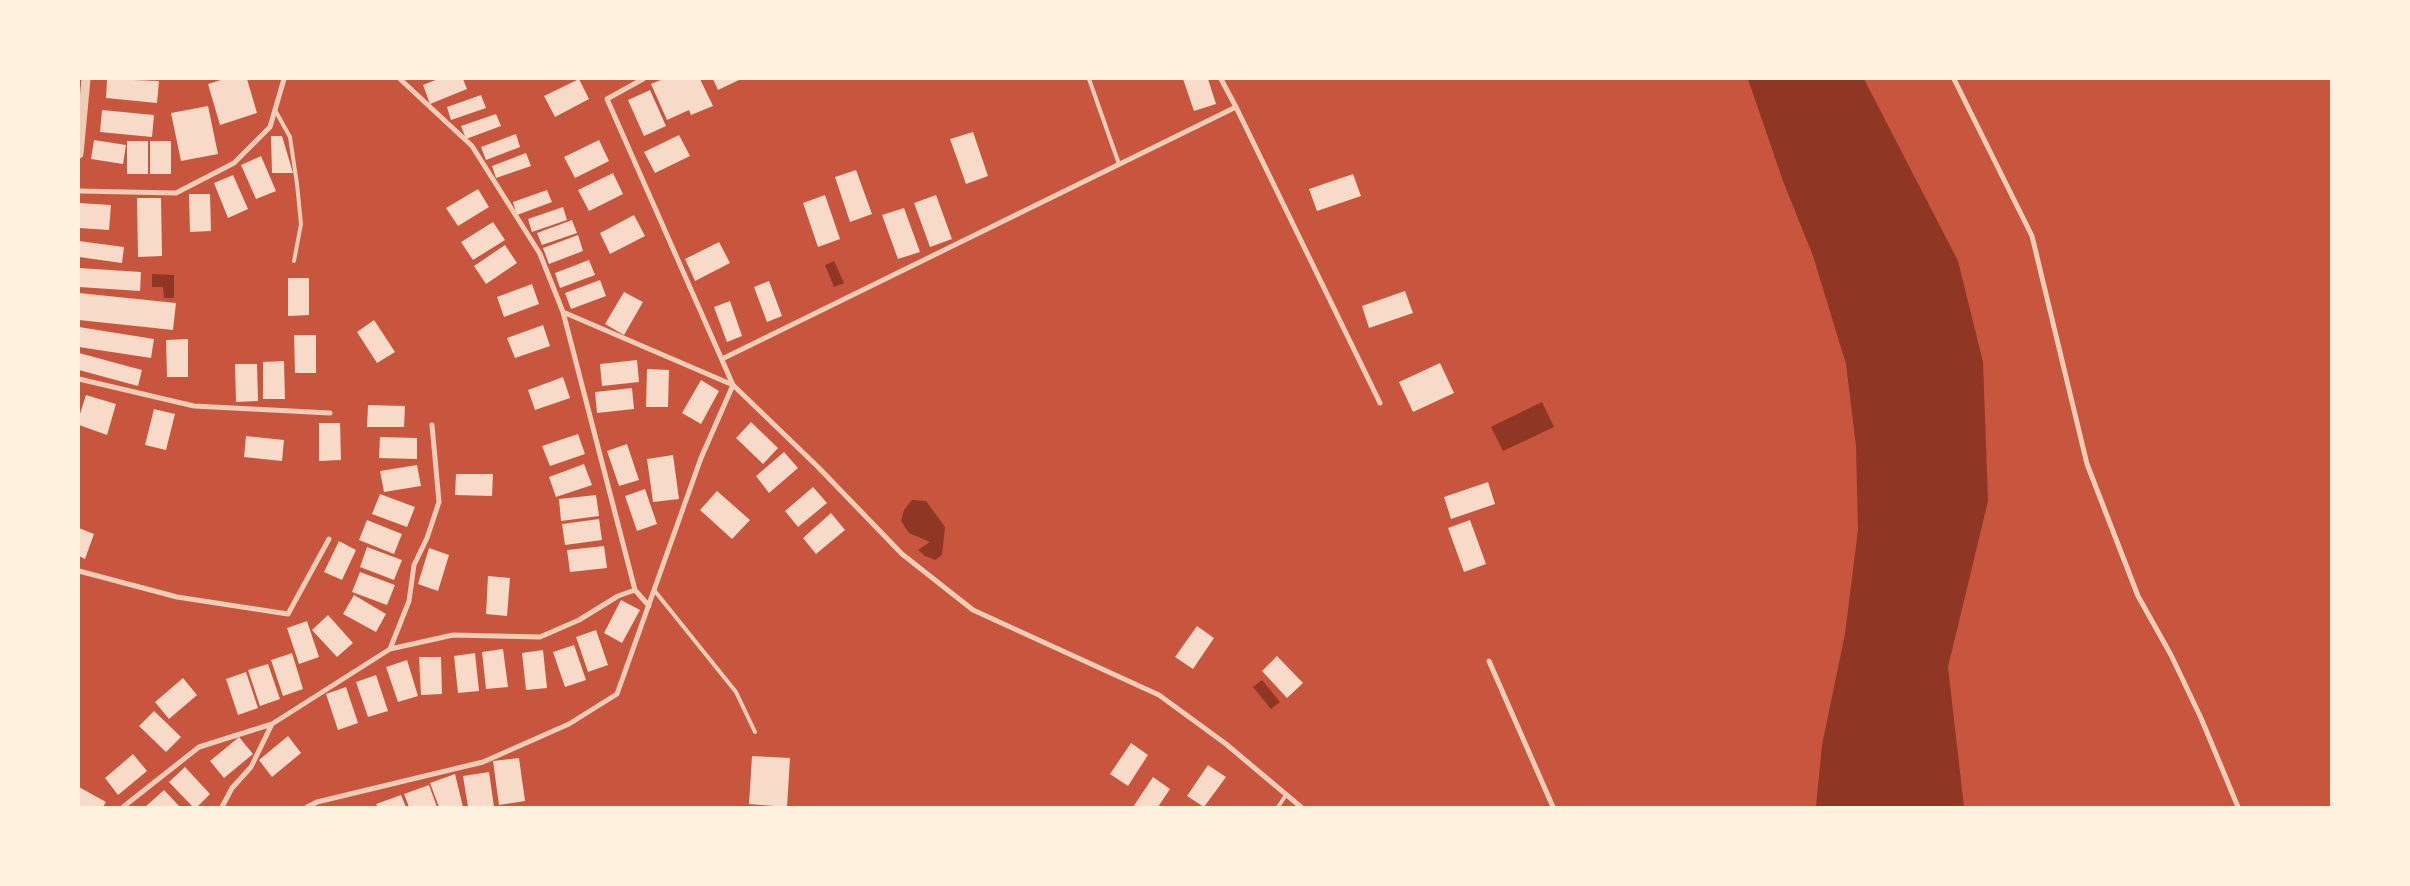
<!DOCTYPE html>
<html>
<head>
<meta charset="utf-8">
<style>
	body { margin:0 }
	#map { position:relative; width:2410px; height:886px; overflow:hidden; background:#c8553d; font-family:"PT Sans Narrow",sans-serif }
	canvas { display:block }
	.frame { position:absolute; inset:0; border:80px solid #fff3e0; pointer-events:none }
</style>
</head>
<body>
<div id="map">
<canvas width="2410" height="886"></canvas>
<div class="frame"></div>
</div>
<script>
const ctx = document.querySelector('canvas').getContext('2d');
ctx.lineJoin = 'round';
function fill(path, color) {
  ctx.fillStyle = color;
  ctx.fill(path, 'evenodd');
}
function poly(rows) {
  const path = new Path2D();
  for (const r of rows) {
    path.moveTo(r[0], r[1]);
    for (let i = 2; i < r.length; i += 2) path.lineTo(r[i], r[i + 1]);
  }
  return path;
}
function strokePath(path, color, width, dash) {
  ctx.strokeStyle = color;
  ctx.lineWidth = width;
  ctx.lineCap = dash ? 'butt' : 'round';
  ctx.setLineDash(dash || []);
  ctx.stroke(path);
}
fill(poly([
	[1748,79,1864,79,1958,261,1983,362,1988,501,1948,667,1964,807,1816,807,1822,745,1845,634,1858,530,1856,446,1846,364,1813,256,1783,181],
	[834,261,844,283,834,287,825,265],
	[152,274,174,275,174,298,164,298,163,287,152,287],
	[1542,402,1554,427,1503,451,1491,427],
	[912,500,926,501,945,527,942,555,935,560,925,556,918,550,930,542,909,533,901,521,904,510],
	[1262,680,1280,702,1271,709,1253,687]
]), '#8f3625');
fill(poly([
	[107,79,159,81,157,103,106,98],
	[224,79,247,79,257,113,220,125,208,84],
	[438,79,463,79,467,89,430,104,423,85],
	[579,79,589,99,555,117,544,96],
	[663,79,700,79,713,106,691,115,689,110,667,120,651,84],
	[713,79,739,79,739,80,718,90],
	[1183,79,1208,79,1216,104,1194,111],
	[650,90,666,126,644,136,628,100],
	[481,95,486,108,451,120,447,107],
	[208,106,218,154,181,161,171,113],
	[102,110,154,115,152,137,100,132],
	[496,114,501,126,466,139,461,126],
	[973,132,988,176,966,184,950,139],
	[516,134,520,147,486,160,481,147],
	[679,135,690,156,655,173,644,152],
	[271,136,282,136,293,173,272,173],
	[94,140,126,145,123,164,91,159],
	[599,140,609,161,575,178,564,157],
	[127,141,148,141,148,174,127,174],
	[150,141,171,141,171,174,150,174],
	[526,153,531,166,496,178,492,166],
	[261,156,276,191,256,199,241,165],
	[856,170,872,214,850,222,835,177],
	[613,173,623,194,589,211,578,190],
	[1353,174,1361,196,1317,211,1309,189],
	[233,175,248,209,228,218,214,183],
	[478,189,489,207,458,226,446,208],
	[547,190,552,202,517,215,513,202],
	[189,194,210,194,211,231,190,232],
	[825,195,840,239,818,247,803,203],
	[936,195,952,239,930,247,914,203],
	[137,198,161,198,162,256,138,257],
	[79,203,111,205,109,230,79,228],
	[563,207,567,220,532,232,528,219],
	[904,208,920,252,898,259,882,215],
	[634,215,645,236,610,254,600,233],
	[572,220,577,233,542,245,537,233],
	[493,222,505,240,473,260,461,242],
	[578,235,583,251,549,264,543,248],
	[79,241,124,247,122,263,79,257],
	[719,242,730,263,695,281,685,259],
	[505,245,517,263,486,284,474,266],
	[589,260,595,275,560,288,555,273],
	[79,268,141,272,140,291,79,287],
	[288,278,309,278,309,315,288,316],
	[600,280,606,296,571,309,565,293],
	[769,281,782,316,767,322,754,287],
	[532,284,539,304,504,317,497,297],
	[1405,291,1413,313,1369,328,1362,306],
	[624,292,643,302,624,335,605,324],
	[79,293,176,303,173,330,79,320],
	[730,301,742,336,727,342,714,307],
	[374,320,395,352,377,363,357,332],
	[543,325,550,346,515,358,507,338],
	[79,327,154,339,151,358,79,347],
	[294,335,316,335,316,373,295,373],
	[188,339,188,377,167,377,166,340],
	[79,353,142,370,138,386,79,370],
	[637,360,639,382,602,386,600,364],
	[284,361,285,399,263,399,263,362],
	[1440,363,1454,393,1413,412,1399,382],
	[235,364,257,364,258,401,236,402],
	[647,369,669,370,668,407,646,407],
	[563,377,570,398,535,410,528,390],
	[701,380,719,391,701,424,682,413],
	[632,388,634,409,597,413,595,392],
	[86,395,116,404,107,435,79,425,79,417],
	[368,405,405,406,404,427,367,427],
	[154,409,175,414,166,450,145,445],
	[751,422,778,448,763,464,736,438],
	[319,423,340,423,341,460,319,461],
	[578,434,585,454,550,466,542,446],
	[246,436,284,440,282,461,244,457],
	[380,437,417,438,417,459,379,458],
	[627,444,639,480,619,486,607,451],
	[784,452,798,468,769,493,756,476],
	[673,455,679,499,653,502,647,459],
	[584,464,592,485,556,497,549,477],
	[417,465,421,486,384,492,380,471],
	[456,474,493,474,492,496,455,495],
	[1488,482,1495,504,1451,519,1444,497],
	[813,487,827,503,798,527,785,511],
	[645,489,657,524,637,531,625,496],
	[717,491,750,520,732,539,700,510],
	[380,494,415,507,407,527,372,514],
	[596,495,599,516,561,521,559,499],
	[831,513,845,530,816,554,803,538],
	[599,519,602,540,565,545,562,524],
	[367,520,402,534,394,554,359,540],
	[1470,520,1486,564,1464,572,1448,528],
	[79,528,94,534,85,559,79,556],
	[339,541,356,550,342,580,324,572],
	[604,546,607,568,570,572,567,550],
	[367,547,402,560,394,580,360,567],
	[429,548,449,555,438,591,418,584],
	[360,572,395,585,387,605,352,592],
	[488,576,510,578,507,616,486,614],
	[354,595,386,614,376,632,343,614],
	[621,600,640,610,622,643,604,633],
	[328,615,353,643,337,657,312,630],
	[307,621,319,657,299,664,287,628],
	[1197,626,1214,638,1193,669,1175,657],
	[596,630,608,665,588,672,576,637],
	[574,645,586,680,565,687,553,652],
	[503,649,508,687,486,689,482,652],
	[543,650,547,688,526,690,522,653],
	[292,653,303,689,283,696,271,660],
	[475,653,479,691,458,693,454,656],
	[1277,656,1303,683,1287,698,1262,671],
	[419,657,441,657,442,694,421,695],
	[407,660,418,696,398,702,386,667],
	[268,664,280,699,260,706,248,670],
	[246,672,258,708,238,715,226,679],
	[376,675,388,711,368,717,356,682],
	[183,678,197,695,169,719,155,702],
	[346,687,358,723,338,730,326,694],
	[154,711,181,737,166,752,139,726],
	[288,736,301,753,272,777,259,760],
	[239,737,253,754,224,778,210,761],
	[1131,743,1148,755,1128,786,1110,774],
	[133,754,147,771,118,795,105,778],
	[752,756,790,758,787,807,749,804],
	[519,758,525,801,499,805,493,761],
	[1208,765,1226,777,1204,807,1187,796],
	[185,767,210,794,197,807,193,807,169,782],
	[489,772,494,807,468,807,463,776],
	[455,774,463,807,439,807,430,783],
	[1153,777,1170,789,1158,807,1133,807],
	[429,785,437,807,409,807,404,794],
	[79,787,106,802,103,807,79,807],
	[164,790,180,807,145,807],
	[401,795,406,807,378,807,376,804]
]), '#f7dbc8');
strokePath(poly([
	[1089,79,1119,164],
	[275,110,290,137,297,184,301,224,294,261],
	[654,590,736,692,755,732],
	[1278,807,1286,795]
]), '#f1ccb7', 4);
strokePath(poly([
	[643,79,607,99,733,385],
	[1954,79,2032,236,2087,464,2138,596,2171,655,2201,718,2238,807],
	[1236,107,1380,403],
	[79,191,176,193,234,163,270,127,284,79],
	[563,312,733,385,818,467,902,554,973,610,1159,695,1226,744,1301,807],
	[722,359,1236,107,1221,79],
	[79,379,194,406,330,413],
	[79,571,177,597,288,614,329,539],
	[635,590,649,606],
	[390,649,409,601,414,565,427,538,439,502,432,425],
	[1489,661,1553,807],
	[123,807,199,747,272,724,390,649,453,635,540,637,579,620,618,596,635,590,563,312,540,254,472,146,400,79],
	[222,807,232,788,251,767,272,724],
	[307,807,317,802,483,762,569,724,617,694,701,458,733,385]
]), '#f1ccb7', 5);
strokePath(poly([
	[79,154,86,79]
]), '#f1ccb7', 9);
</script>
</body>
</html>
